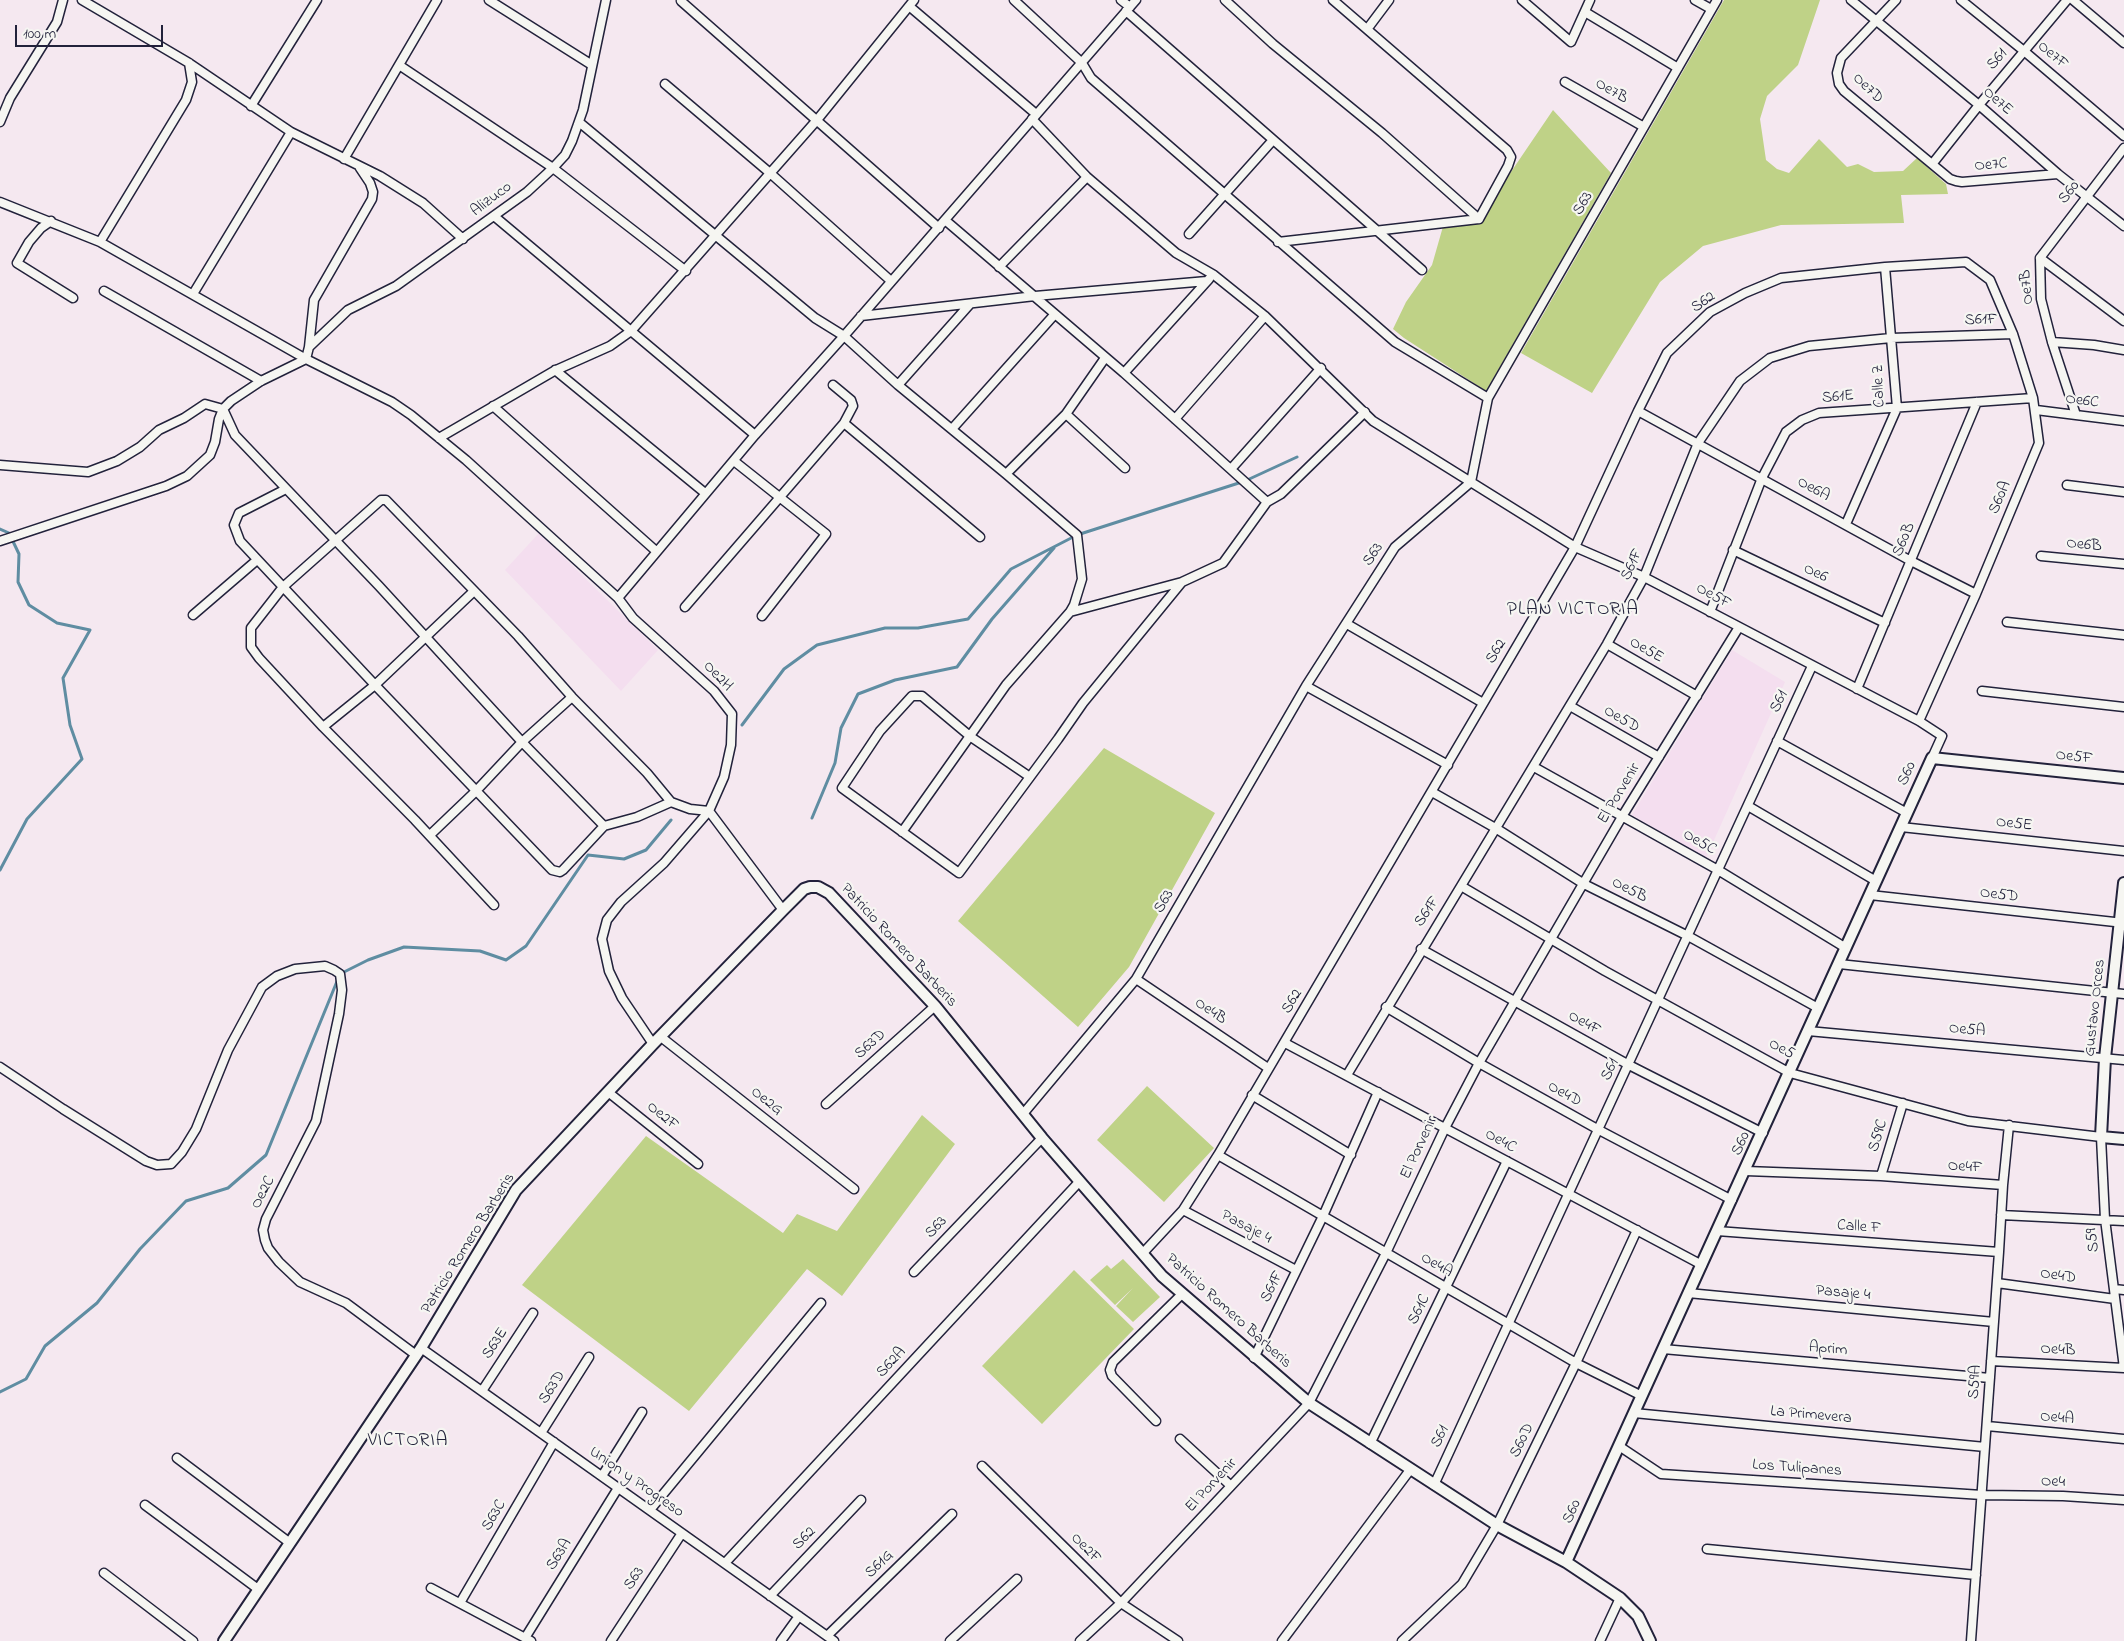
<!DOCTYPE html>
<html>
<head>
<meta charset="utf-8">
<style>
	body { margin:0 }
	#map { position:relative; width:2124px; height:1641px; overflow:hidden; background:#f5e8f0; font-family:"Indie Flower",sans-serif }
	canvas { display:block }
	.scale { position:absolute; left:15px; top:25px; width:148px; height:22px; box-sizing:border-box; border:2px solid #22223b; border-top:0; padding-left:6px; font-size:15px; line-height:18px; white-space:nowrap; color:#22223b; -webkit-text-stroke:4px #f6f6f2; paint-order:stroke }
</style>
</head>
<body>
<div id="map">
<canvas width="2124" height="1641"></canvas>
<div class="scale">100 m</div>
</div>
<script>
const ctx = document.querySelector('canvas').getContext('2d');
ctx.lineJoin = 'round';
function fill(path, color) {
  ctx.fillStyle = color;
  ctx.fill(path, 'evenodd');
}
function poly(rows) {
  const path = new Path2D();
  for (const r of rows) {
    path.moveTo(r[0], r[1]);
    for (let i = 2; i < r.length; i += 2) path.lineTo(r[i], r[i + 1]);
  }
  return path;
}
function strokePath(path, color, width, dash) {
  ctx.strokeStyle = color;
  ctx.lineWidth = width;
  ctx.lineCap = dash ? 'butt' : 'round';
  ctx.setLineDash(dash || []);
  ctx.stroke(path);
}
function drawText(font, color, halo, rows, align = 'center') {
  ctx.font = font + ' "Indie Flower",sans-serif';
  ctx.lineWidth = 4.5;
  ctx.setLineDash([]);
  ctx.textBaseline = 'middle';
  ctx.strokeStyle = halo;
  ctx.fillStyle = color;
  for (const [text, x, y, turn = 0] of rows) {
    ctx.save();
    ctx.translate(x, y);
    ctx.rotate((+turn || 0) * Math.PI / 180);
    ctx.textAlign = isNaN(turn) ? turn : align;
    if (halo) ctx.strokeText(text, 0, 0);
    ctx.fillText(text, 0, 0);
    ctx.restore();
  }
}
fill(poly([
	[539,533,658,650,621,691,505,570],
	[1732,650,1785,682,1706,858,1632,815]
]), '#f4deef');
fill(poly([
	[1724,0,1820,0,1798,65,1767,96,1760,119,1766,160,1777,169,1789,173,1819,139,1847,167,1858,164,1874,172,1903,171,1917,158,1946,184,1948,194,1901,195,1904,223,1781,225,1703,246,1660,282,1592,393,1521,353],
	[1553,110,1611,173,1486,391,1404,338,1393,329,1406,302,1432,265,1444,223,1479,219],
	[1104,748,1215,813,1129,967,1078,1027,958,921],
	[1147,1086,1214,1148,1164,1202,1097,1140],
	[922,1115,955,1144,842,1296,807,1269,689,1411,522,1285,646,1136,783,1233,797,1214,837,1231],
	[1123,1259,1160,1297,1133,1322,1116,1306,1133,1288,1115,1305,1090,1280,1107,1265,1111,1269],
	[1074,1270,1134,1329,1042,1424,982,1366]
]), '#bfd287');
strokePath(poly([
	[0,529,9,533,19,554,18,582,29,605,57,623,90,630,63,678,70,725,82,759,27,819,0,870],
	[742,725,784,669,817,645,885,628,918,628,968,619,1011,569,1077,535,1245,481,1297,457],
	[812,818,835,763,841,728,858,694,895,680,957,667,992,619,1054,548],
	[0,1392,26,1379,45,1346,97,1303,140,1249,186,1201,228,1188,266,1155,340,974,368,960,404,947,480,951,506,960,526,946,588,855,624,859,646,850,671,820]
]), '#5f8da2', 3);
const minor = poly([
	[82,0,189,63,291,132,380,176,423,203,463,239],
	[489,0,592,65],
	[1014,0,1082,63,1091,78,1395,342,1488,398],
	[1121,0,1130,7],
	[1225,0,1273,44,1382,133,1479,219],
	[1333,0,1507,150,1511,157,1508,166,1479,219],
	[1522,0,1571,42,1590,0],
	[1695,0,1711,9],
	[1851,0,1979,105,2058,174,2124,226],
	[1896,0,1841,58,1837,73,1839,84,1844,91,1950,179,1956,181,1962,182,2058,174],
	[1961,0,2024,51,2124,136],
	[2073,0,2124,43],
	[681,1,939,228],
	[909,6,1036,114],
	[1126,11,1422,270],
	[1585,12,1678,68],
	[1368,28,1389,0],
	[399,65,553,168,686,271],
	[1565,82,1644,127],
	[665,84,770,173,891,281],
	[251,106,317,0],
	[1032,119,1087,177,1176,253,1214,275,1265,316,1373,421,1575,547,1644,577,1919,721,1942,736,1932,758],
	[0,122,10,98,57,22,63,0],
	[579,122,815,318,844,336,898,385,1006,474,1077,535,1082,579,1074,605,1070,612],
	[344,159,437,0],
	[1933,163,1979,105,2067,0],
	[0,202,100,242,306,359,392,402,411,415,466,460,618,598,633,618,714,691,732,714,731,745,724,777,709,811,664,863,621,902,607,920,602,939,609,971,622,998,653,1044],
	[494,216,755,435],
	[945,220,1124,373,1267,502],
	[51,221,41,228,29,242,17,263,73,298],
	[1189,234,1273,140],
	[100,242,186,100,192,82,189,63],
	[1278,242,1479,219],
	[2040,258,2041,299,2052,342,2076,415],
	[2040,258,2124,148],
	[2040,258,2124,321],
	[999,267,1087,177],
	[104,291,261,381],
	[193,294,291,132],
	[861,316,1035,296,1207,281],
	[2052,342,2094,345,2124,350],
	[309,347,314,300,372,199,373,192,370,183,360,168],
	[555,370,705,493],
	[1124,373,1209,279],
	[898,385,970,304],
	[493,406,656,551],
	[2036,410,2124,421],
	[1638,411,1911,561,1976,594],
	[1066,414,1125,468],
	[1175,419,1265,316],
	[844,423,980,537],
	[952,429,1055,314],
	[439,438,554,371,610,346,631,331,817,120,914,0],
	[734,461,826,534,762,616],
	[0,465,88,472,117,461,140,447,159,430,184,418,205,404,223,409,235,435,379,586,522,742,604,826,637,817,671,802,690,809,709,811,783,910],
	[1231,469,1321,368],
	[1006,474,1066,414,1105,358],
	[2067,485,2124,492],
	[286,489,239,513,234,525,240,541,375,685,552,870,560,872,563,870,604,826],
	[1846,524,1897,408,1885,267],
	[0,541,166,486,187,476,210,455,215,442,219,419,223,409,231,401,261,381,306,359,309,347,348,310,396,286,527,192,553,168,565,155,572,141,583,110,606,0],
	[1733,550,1885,623],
	[2041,556,2124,564],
	[474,591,375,685,323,727,259,658,251,647,251,628,283,587,381,500,386,500,518,636,572,697,647,773,671,802],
	[618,598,755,435,844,336,1136,0],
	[685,607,844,423,853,406,851,400,833,385],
	[1710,612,1762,478,1786,432,1802,420,1819,413,2033,398],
	[193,615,257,560],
	[2007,622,2124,635],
	[1347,624,1483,703],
	[1607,644,1697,696],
	[1306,686,1448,765],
	[1857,689,1977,402],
	[1982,691,2124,707],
	[1570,706,1659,757],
	[323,727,415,820,494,905],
	[1777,741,1907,813],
	[1534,767,1718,870,1846,948],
	[1030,777,971,737,922,696,912,696,880,731,842,788,959,873,1058,739,1083,703,1182,582],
	[1432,792,1497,829,1584,884,1688,936,1818,1008],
	[1748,806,1876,881],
	[1901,827,2124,851],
	[902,832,1006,685,1070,612,1182,582,1223,563,1267,502,1281,494,1365,412],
	[430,835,476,791,522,742,572,697],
	[1461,886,1605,971,1790,1073,1968,1121,2101,1137,2105,1219,2124,1368],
	[1870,895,2124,923],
	[1421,949,1629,1065,1763,1133],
	[1839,964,2124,994],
	[1136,979,1268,1068],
	[1386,1007,1479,1063,1599,1130,1732,1200],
	[1808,1031,2124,1060],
	[661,1037,854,1189],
	[1285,1043,1702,1265],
	[0,1067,63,1109,146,1161,157,1165,171,1164,182,1152,196,1129,228,1050,262,987,277,976,295,969,325,966,334,970,340,974,342,990,339,1014,316,1121,266,1219,263,1230,265,1240,268,1248,279,1262,300,1282,346,1303,416,1355],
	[1347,1075,1607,644,1644,577,1698,443,1740,381,1770,358,1809,346,1891,338,2013,334],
	[608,1092,698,1164],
	[1252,1095,1351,1155],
	[826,1104,935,1006],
	[1023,1114,1136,979,1306,686,1395,547,1471,482,1488,398,1717,0],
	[1218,1155,1576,1363,1642,1396],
	[1746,1171,1881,1176,2003,1185],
	[1881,1176,1903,1103],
	[1183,1210,1296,1270],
	[2001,1215,2124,1221],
	[1717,1231,1999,1252],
	[1143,1253,1183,1210,1218,1155,1575,547,1638,411,1667,353,1710,312,1745,293,1781,278,1885,267,1966,262,1990,280,2013,334,2033,398,2039,443,1976,594,1919,721],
	[914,1272,1042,1138],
	[1997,1283,2115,1299],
	[2114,1289,2124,1290],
	[1688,1293,1994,1322],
	[421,1348,834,1641],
	[1663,1349,1990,1378],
	[1254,1358,1323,1216,1378,1092],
	[1991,1361,2124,1368],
	[482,1391,533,1313],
	[1634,1413,1985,1447],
	[1156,1421,1112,1376,1110,1370,1113,1362,1182,1294],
	[1987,1426,2124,1439],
	[541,1433,589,1357],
	[1180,1439,1231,1486],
	[1370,1444,1507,1161],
	[1619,1446,1661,1474,1982,1495,2063,1496,2124,1500],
	[177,1458,290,1543],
	[982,1466,1121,1603,1178,1641],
	[602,1476,642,1412],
	[1434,1485,1812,666],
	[145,1505,258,1589],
	[650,1510,821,1303],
	[1707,1549,1976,1575],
	[725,1563,1079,1182],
	[104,1573,193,1641],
	[431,1588,531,1641],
	[770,1596,861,1500],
	[460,1603,554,1442],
	[827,1636,952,1514],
	[525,1638,618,1488],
	[611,1641,682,1533],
	[781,1641,799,1616],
	[950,1641,1017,1579],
	[1080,1641,1121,1603,1309,1403,1386,1253,1445,1128,1479,1063,1623,815,1739,627],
	[1282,1641,1410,1470],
	[1402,1641,1462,1584,1497,1525,1576,1363,1637,1230],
	[1600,1641,1620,1598],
	[1971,1641,1999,1252,2003,1185,2009,1125]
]);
const tertiary = poly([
	[2124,883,2105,1058,2101,1137,2124,1139],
	[1566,1562,1932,758,2124,778],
	[224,1641,421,1348,516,1190,653,1044,783,910,804,889,810,887,818,887,829,893,935,1006,1042,1138,1162,1276,1309,1403,1497,1525,1566,1562,1620,1598,1638,1616,1650,1641]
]);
strokePath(minor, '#22223b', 11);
strokePath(tertiary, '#22223b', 14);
strokePath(minor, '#f6f6f2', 8);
strokePath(tertiary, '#f6f6f2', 10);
drawText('16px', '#22223b', '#f6f6f2', [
	["Oe7F",2052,56,40],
	["S61",1998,60,-50],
	["Oe7D",1867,89,44],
	["Oe7B",1611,92,30],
	["Oe7E",1997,102,41],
	["Oe7C",1991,166,-5],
	["S60",2070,193,-53],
	["Alizuco",492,200,-37],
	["S63",1584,204,-60],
	["Oe7B",2028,287,-95],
	["S62",1704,303,-36],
	["S61F",1981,321,-2],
	["Calle Z",1880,386,-92],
	["S61E",1838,398,-5],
	["Oe6C",2082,402,7],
	["Oe6A",1813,490,29],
	["S60A",2001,498,-67],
	["S60B",1905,540,-67],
	["Oe6B",2084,546,5],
	["S63",1374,555,-57],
	["S61F",1633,565,-66],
	["Oe6",1815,574,25],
	["Oe5F",1713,597,28],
	["Oe5E",1646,651,30],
	["S62",1497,652,-60],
	["Oe2H",717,677,46],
	["S61",1780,702,-65],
	["Oe5D",1621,720,30],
	["Oe5F",2074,758,6],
	["S60",1908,774,-66],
	["El Porvenir",1620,794,-59],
	["Oe5E",2014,825,6],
	["Oe5C",1699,843,30],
	["Oe5B",1629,891,27],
	["Oe5D",1999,896,6],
	["S63",1165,902,-60],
	["S61F",1428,912,-57],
	["Patricio Romero Barberis",898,946,47],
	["S62",1293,1002,-60],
	["Gustavo Orces",2096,1008,-84],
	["Oe4B",1210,1012,34],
	["Oe4F",1584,1024,29],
	["Oe5A",1967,1031,5],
	["S63D",871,1045,-42],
	["Oe5",1781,1050,28],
	["S61",1611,1070,-65],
	["Oe4D",1564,1095,29],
	["Oe2G",766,1102,38],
	["Oe2F",662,1117,39],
	["S59C",1879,1136,-73],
	["Oe4C",1500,1142,28],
	["S60",1742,1144,-66],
	["El Porvenir",1420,1148,-65],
	["Oe4F",1965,1168,4],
	["Oe2C",264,1193,-63],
	["S63",937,1228,-47],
	["Pasaje 4",1246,1228,28],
	["Calle F",1859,1228,4],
	["S59",2094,1240,-97],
	["Patricio Romero Barberis",469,1244,-58],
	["Oe4A",1436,1266,30],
	["Oe4D",2058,1277,8],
	["S61F",1273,1287,-64],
	["Pasaje 4",1843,1294,5],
	["S61C",1420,1310,-64],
	["Patricio Romero Barberis",1228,1312,42],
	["S63E",496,1344,-57],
	["Aprim",1828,1350,5],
	["Oe4B",2058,1351,3],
	["S62A",892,1363,-47],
	["S59A",1976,1382,-86],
	["S63D",553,1388,-58],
	["La Primevera",1811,1416,5],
	["Oe4A",2057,1419,5],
	["S61",1441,1437,-65],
	["S60D",1523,1441,-64],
	["Los Tulipanes",1797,1469,4],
	["Union y Progreso",636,1483,35],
	["Oe4",2053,1483,2],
	["El Porvenir",1212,1486,-47],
	["S60",1573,1512,-66],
	["S63C",495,1516,-60],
	["S62",805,1539,-46],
	["Oe2F",1085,1549,45],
	["S63A",560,1555,-58],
	["S61G",880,1565,-44],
	["S63",635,1579,-57]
]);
ctx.letterSpacing = '1px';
drawText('19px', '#22223b', '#f6f6f2', [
	["PLAN VICTORIA",1573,611],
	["VICTORIA",408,1442]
]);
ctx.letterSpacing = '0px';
</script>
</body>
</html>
